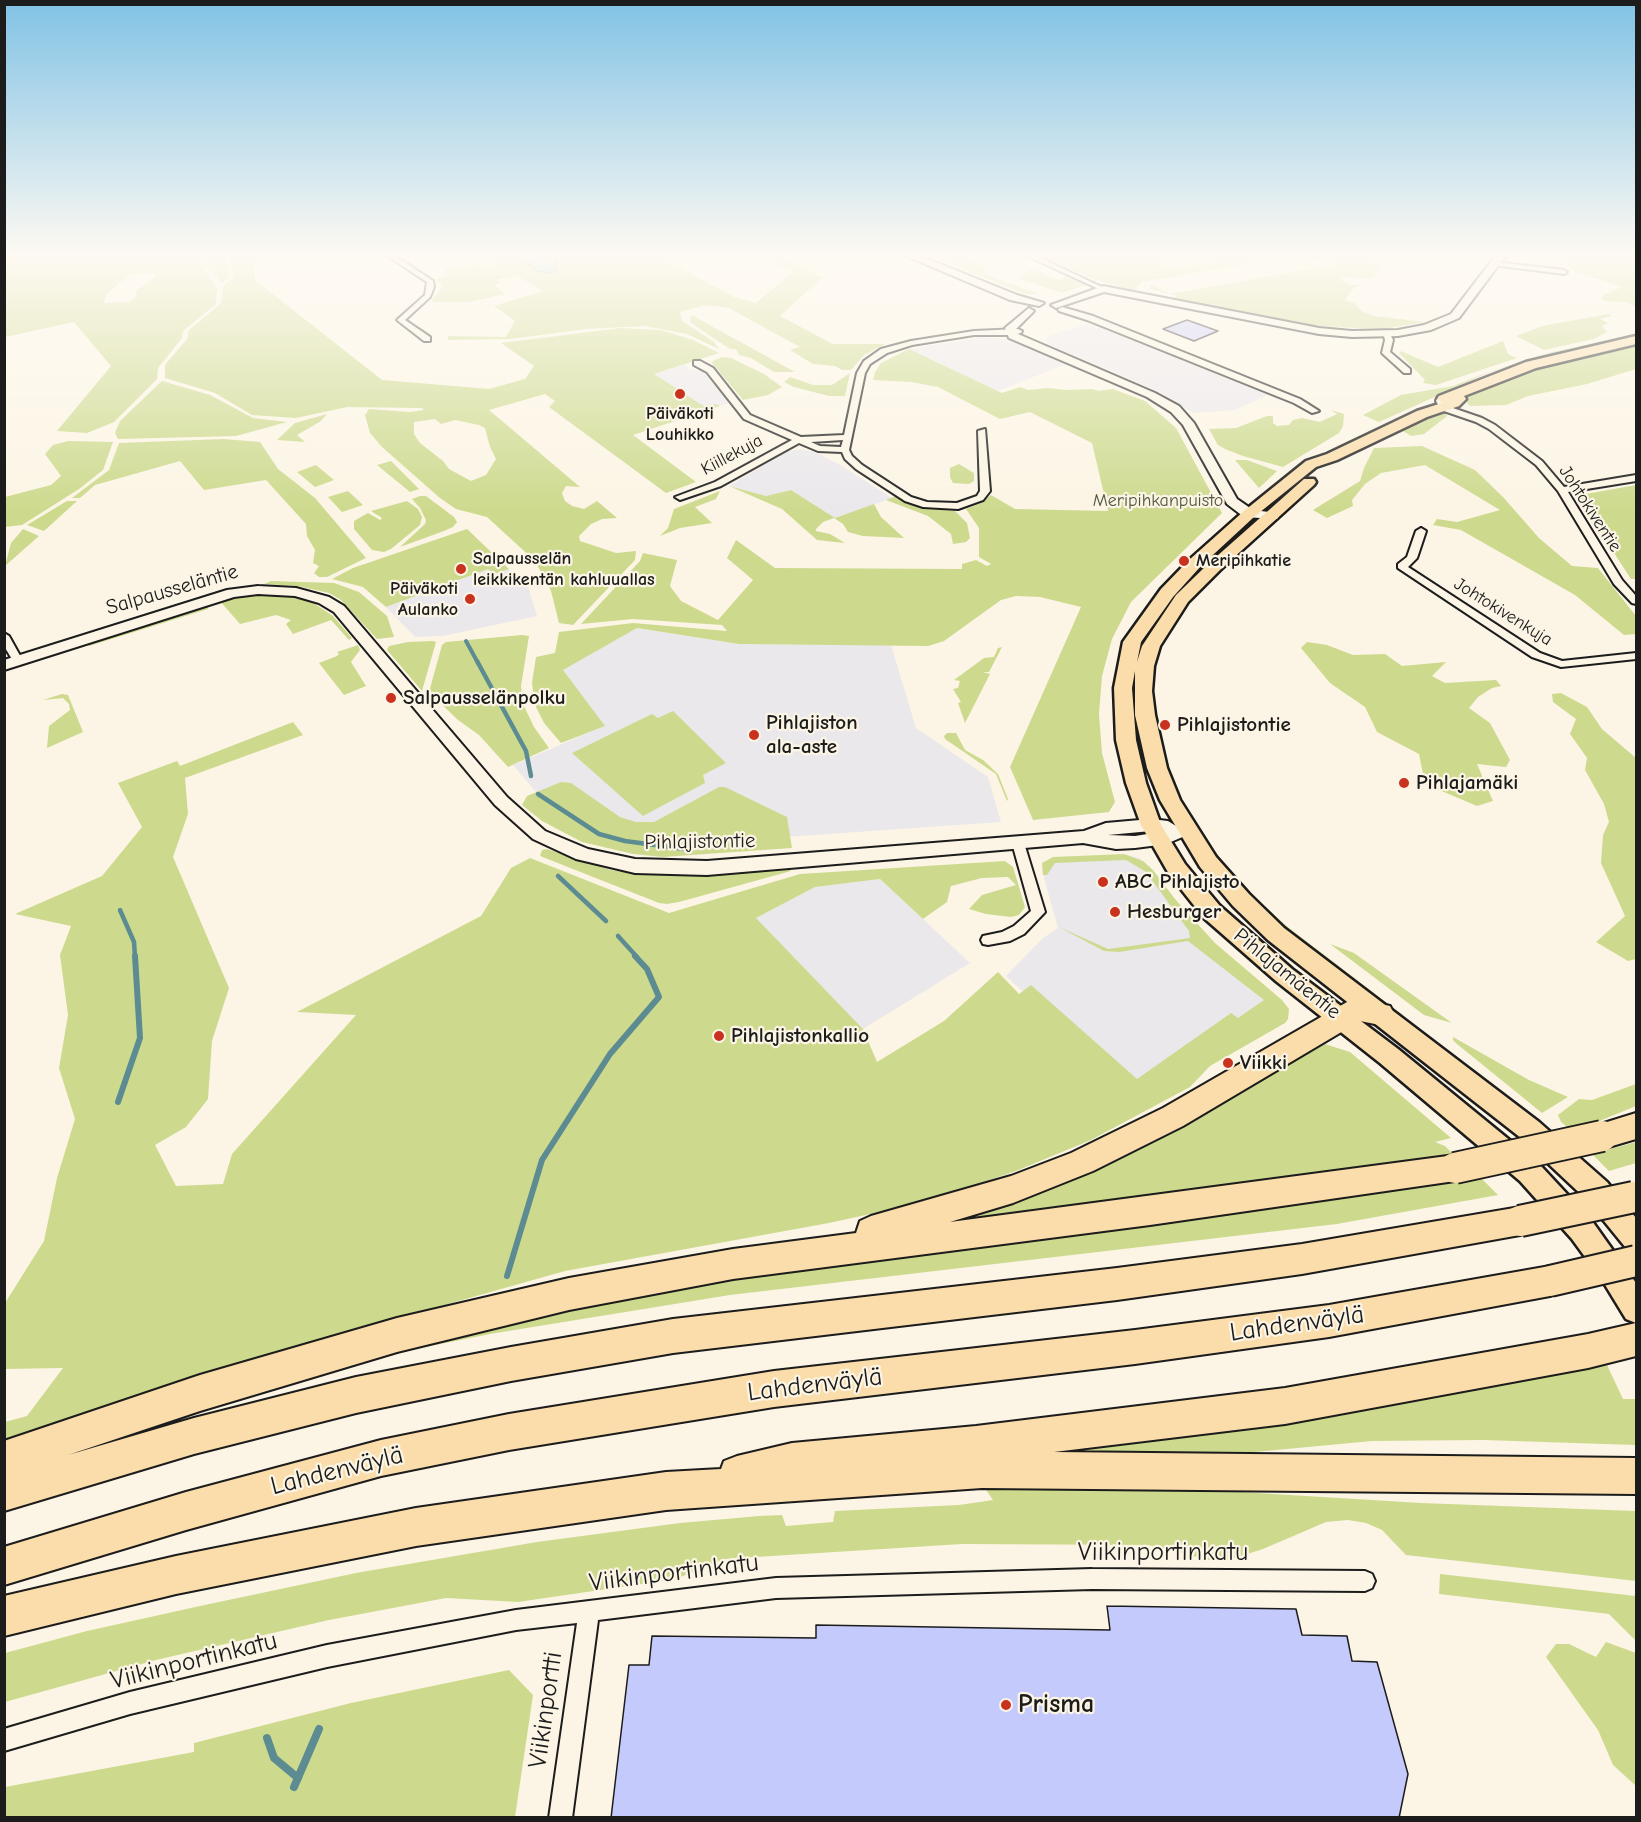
<!DOCTYPE html>
<html>
<head>
<meta charset="utf-8">
<style>
	body { margin:0 }
	#map { position:relative; width:1641px; height:1822px; overflow:hidden; background:#fcf5e5; font-family:"Comic Neue",sans-serif }
	canvas { display:block }
	.frame { position:absolute; inset:0; border:6px solid #1c1c1c; pointer-events:none }
</style>
</head>
<body>
<div id="map">
<canvas width="1641" height="1822"></canvas>
<div class="frame"></div>
</div>
<script>
const ctx = document.querySelector('canvas').getContext('2d');
ctx.lineJoin = 'round';
function fill(path, color) {
  ctx.fillStyle = color;
  ctx.fill(path, 'evenodd');
}
function poly(rows) {
  const path = new Path2D();
  for (const r of rows) {
    path.moveTo(r[0], r[1]);
    for (let i = 2; i < r.length; i += 2) path.lineTo(r[i], r[i + 1]);
  }
  return path;
}
function strokePath(path, color, width, dash) {
  ctx.strokeStyle = color;
  ctx.lineWidth = width;
  ctx.lineCap = dash ? 'butt' : 'round';
  ctx.setLineDash(dash || []);
  ctx.stroke(path);
}
function drawText(font, color, halo, rows, align = 'center') {
  ctx.font = font + ' "Comic Neue",sans-serif';
  ctx.lineWidth = 4.5;
  ctx.setLineDash([]);
  ctx.textBaseline = 'middle';
  ctx.strokeStyle = halo;
  ctx.fillStyle = color;
  for (const [text, x, y, turn = 0] of rows) {
    ctx.save();
    ctx.translate(x, y);
    ctx.rotate((+turn || 0) * Math.PI / 180);
    ctx.textAlign = isNaN(turn) ? turn : align;
    if (halo) ctx.strokeText(text, 0, 0);
    ctx.fillText(text, 0, 0);
    ctx.restore();
  }
}
fill(poly([
	[1155,255,1219,255,1223,260,1166,269],
	[1427,255,1465,255,1486,258,1477,270,1424,262],
	[1088,323,1181,360,1268,395,1235,410,1193,413,1160,392,1050,345,1046,340,1049,336],
	[982,337,1008,339,1066,364,998,391,909,349],
	[685,365,689,369,703,371,729,403,679,420,624,383],
	[800,449,815,452,842,466,892,498,835,518,791,490,766,496,729,486,784,452],
	[488,569,494,574,509,569,528,586,537,616,443,636,415,637,386,607],
	[637,628,739,644,891,645,916,728,988,777,1001,822,699,843,536,792,513,765,604,726,562,670],
	[1127,855,1139,858,1150,868,1169,895,1206,939,1279,1008,1132,1090,1006,976,1043,938,1058,928,1042,871,1044,864],
	[880,879,970,963,863,1029,755,918,815,887]
]), '#ebe8ec');
fill(poly([
	[5,255,202,255,199,263,217,288,216,304,183,331,182,338,158,368,157,379,114,422,87,433,57,431,111,366,74,322,5,337],
	[156,273,155,277,136,291,136,296,130,302,104,303,106,295,130,274],
	[206,255,225,255,229,277,222,283,203,263],
	[230,255,271,255,253,264,255,280,382,380,489,389,525,379,534,366,501,343,621,328,661,330,693,340,719,353,654,374,705,407,716,404,720,406,633,435,696,482,666,493,549,407,555,401,545,394,489,410,580,487,566,486,562,493,565,501,572,506,584,509,597,501,617,518,602,519,591,524,579,536,580,541,616,553,636,551,635,560,573,625,559,623,551,591,535,561,487,517,456,509,440,498,382,447,370,433,365,415,369,409,410,412,424,410,422,408,347,407,296,418,252,415,215,393,165,378,165,365,187,339,189,330,221,303,223,287,234,276],
	[435,419,441,424,455,420,479,425,485,428,490,447,496,459,486,475,471,481,449,469,443,461,420,443,414,434,414,422],
	[478,255,657,255,734,297,756,303,793,272,761,255,777,255,823,277,780,316,833,344,885,344,864,355,851,370,842,370,835,366,813,364,790,350,800,347,729,308,706,305,680,312,682,321,714,342,719,349,687,334,645,326,586,329,510,339,448,340,448,336,506,337,515,321,494,306,543,291,515,275,497,280,500,282,495,285,505,294,470,302,431,302,441,289,441,284,436,279,448,275,443,268,447,266,454,270,480,264,486,267,493,265],
	[928,255,960,255,982,264,987,275,1038,294,1026,294],
	[1040,255,1155,255,1166,269,1222,260,1219,255,1266,255,1270,260,1142,282,1133,291,1091,278],
	[1308,255,1382,255,1382,259,1375,259,1373,263,1380,264,1379,272,1371,279,1340,276,1342,280,1350,285,1361,285,1353,289,1345,300,1355,303,1361,311,1374,316,1425,322,1382,329,1317,326,1171,298,1178,296,1150,289,1151,284,1170,294,1337,264,1327,258,1316,260],
	[1563,255,1636,255,1636,307,1627,302,1604,301,1601,298,1605,294,1622,287,1573,271],
	[1031,268,1059,280,1066,277,1086,285,1062,293,1019,279],
	[1609,314,1612,316,1600,319,1608,323,1602,326,1607,332,1594,339,1544,350,1516,336,1542,326],
	[696,315,695,317,795,372,774,372,751,358,739,355,736,349,730,349,691,323,690,317],
	[1636,334,1549,354,1490,372,1379,422,1363,415,1401,395,1453,386,1489,372,1548,353],
	[1503,341,1508,354,1517,358,1436,385,1423,383,1425,380,1399,353,1401,351,1438,367],
	[1636,344,1636,369,1587,384,1528,396,1506,405,1470,406,1467,403,1468,397,1474,393,1541,367],
	[909,349,1002,393,1020,387,1028,390,1048,388,1066,390,1093,389,1098,391,1113,389,1145,401,1176,428,1222,513,1131,602,1112,639,1102,676,1099,714,1102,753,1115,802,1109,812,1033,820,1010,767,1081,607,1040,597,1016,596,1001,600,944,641,928,646,739,644,637,628,563,670,605,726,561,743,544,723,535,705,532,683,536,657,555,653,559,632,633,623,727,631,722,625,633,619,581,624,640,561,643,553,677,560,670,586,681,601,718,620,753,580,727,558,736,540,775,568,962,569,962,564,976,560,987,566,991,564,979,557,979,528,966,509,981,503,991,495,1015,509,1108,511,1092,443,1030,412,1000,419,938,387,911,382,873,380,875,372,881,363],
	[722,357,731,358,764,374,782,387,768,395,743,400,711,362],
	[850,373,845,396,829,396,794,387,784,382,790,377,813,385,832,385],
	[162,381,210,395,253,418,287,422,236,436,118,439,115,433,120,421],
	[1331,410,1344,414,1343,426,1339,433,1283,467,1243,456,1225,449,1218,445,1209,429,1236,428,1267,416,1273,416,1273,423,1277,426,1289,425,1293,420,1302,418,1320,422,1337,414],
	[1446,413,1447,416,1424,434,1411,436,1400,429,1434,414],
	[327,414,321,421,297,435,305,442,277,440,295,423],
	[223,439,260,442,278,469,315,498,366,558,327,577,319,577,314,573,319,566,313,563,315,550,307,536,306,524,266,480,204,490,180,461,95,485,80,498,72,498,109,470,119,443],
	[68,441,113,442,103,470,79,489,22,525,5,527,5,497,51,485,61,476,45,454,53,445],
	[1422,446,1475,470,1503,497,1539,538,1572,566,1598,568,1636,616,1636,634,1624,635,1575,595,1461,530,1433,525,1437,519,1457,522,1500,510,1425,465,1381,473,1365,484,1352,500,1353,506,1327,518,1313,510,1360,481,1364,468,1374,448],
	[1235,460,1247,460,1277,471,1259,488],
	[391,461,419,489,410,492,377,465],
	[959,464,974,473,974,481,969,484,953,483,950,477,950,468],
	[316,465,334,480,315,487,297,472],
	[1636,485,1636,579,1631,579,1580,501,1580,495],
	[729,486,766,496,791,490,835,518,874,504,881,517,904,538,863,536,848,532,843,524,834,518,823,522,816,529,816,531,830,534,845,543,817,540,782,509],
	[348,491,363,505,342,512,328,497],
	[720,491,716,499,695,507,712,523,680,528,660,536,668,528,674,509],
	[420,496,426,496,454,517,457,522,453,527,444,531,400,547,425,524,426,520,420,508,412,499],
	[896,496,919,508,955,511,967,523,970,538,966,542,953,544,951,534,928,516,886,500],
	[67,501,77,501,44,531,27,525],
	[407,501,418,509,422,517,420,525,391,549,384,552,372,550,354,529,354,521,368,513,380,520,382,518,371,511],
	[23,529,39,536,5,566,11,543],
	[467,529,509,569,494,574,488,569,386,607,363,587,332,579,353,568],
	[271,581,334,583,359,592,387,616,394,637,377,639,341,600,329,593,298,586,264,584],
	[259,594,295,596,309,600,333,616,352,638,349,640,331,620,293,634,286,624,291,620,276,615,240,624,219,600],
	[209,603,208,609,89,646,88,644],
	[522,635,529,636,521,686,523,704,534,727,549,748,508,767,479,735,458,720,429,692,442,645,446,642],
	[433,641,436,642,422,691,387,650,389,646,408,642],
	[1307,642,1327,645,1353,655,1385,654,1402,666,1446,662,1432,676,1445,683,1496,680,1501,686,1492,688,1478,697,1469,708,1490,723,1510,760,1506,767,1477,764,1493,801,1477,806,1425,784,1419,754,1377,732,1365,707,1330,683,1301,648],
	[358,645,360,650,351,662,366,686,344,695,319,663,337,656,339,654,337,652],
	[1002,647,989,672,983,672,990,674,965,723,958,703,961,702,953,689,958,688,960,681,954,680,984,658,994,657,998,648],
	[1561,693,1587,707,1602,729,1636,758,1636,959,1628,961,1596,942,1625,916,1601,863,1603,835,1609,822,1604,804,1585,770,1587,758,1570,734,1576,719,1553,702,1552,694],
	[62,694,68,695,83,732,47,748,49,726,70,710,69,704,63,698,43,700],
	[673,711,726,763,703,775,705,783,643,816,572,753,652,714,658,718],
	[293,722,303,735,185,778,188,814,173,857,229,988,212,1041,208,1099,186,1127,155,1145,176,1186,223,1184,232,1154,356,1015,297,1012,481,916,511,868,530,858,669,913,800,874,1005,861,1013,867,1025,907,1019,915,1011,917,986,914,969,909,982,895,1016,885,1008,877,982,878,951,886,947,902,923,919,880,879,815,887,756,918,863,1029,877,1062,944,1021,998,972,1019,994,1031,985,1137,1079,1231,1013,1238,1018,1264,1000,1188,941,1119,952,1104,951,1059,927,1108,949,1190,938,1189,931,1146,872,1126,860,1055,863,1047,875,1043,875,1042,863,1053,857,1124,854,1143,861,1153,870,1175,899,1215,943,1282,1000,1289,1009,1288,1019,1285,1023,1210,1066,1190,1087,1091,1140,1016,1171,966,1188,907,1206,829,1223,565,1271,285,1350,5,1441,5,1422,27,1416,63,1368,5,1369,5,1303,44,1241,57,1178,75,1119,59,1068,68,1015,60,955,71,926,15,914,102,876,142,827,118,783,177,761,180,766],
	[947,733,956,733,965,750,983,760,998,774,1008,799,1007,801,996,774,945,739,944,736],
	[561,782,571,783,620,817,636,822,654,822,719,787,725,787,787,817,792,848,663,857,633,854,582,842,542,821,522,805,527,796],
	[1184,811,1188,811,1224,864,1252,895,1289,928,1404,1016,1399,1019,1289,935,1224,872],
	[547,849,611,870,637,874,700,874,790,868,791,871,679,902,667,904,659,903,540,856,542,850],
	[1330,944,1354,953,1452,1023,1424,1015],
	[1453,1037,1529,1080,1568,1097,1542,1113,1457,1044,1453,1040],
	[1325,1044,1350,1052,1451,1138,1435,1142,1445,1146,1453,1154,1377,1169,963,1222,961,1216,1182,1125],
	[1636,1084,1636,1106,1597,1122,1571,1130,1561,1122,1558,1115,1579,1099,1592,1100],
	[1636,1142,1636,1163,1609,1171,1592,1154],
	[1479,1176,1498,1195,1337,1224,730,1295,490,1334,307,1371,630,1292,1422,1187],
	[1607,1365,1623,1399,1636,1399,1636,1445,1483,1440,1372,1441,1223,1455,1030,1456,1031,1451,1449,1394],
	[984,1487,1175,1488,1421,1503,1636,1511,1636,1581,1406,1555,1382,1530,1366,1523,1348,1520,1326,1522,1263,1549,1228,1560,1209,1560,1148,1545,962,1544,724,1559,676,1579,518,1602,446,1598,329,1620,156,1660,5,1702,5,1653,87,1631,200,1606,356,1573,537,1542,680,1523,759,1516,782,1515,786,1526,833,1522,835,1511,959,1505,993,1500],
	[1440,1574,1636,1596,1636,1641,1609,1614,1439,1594],
	[1606,1642,1636,1653,1636,1786,1613,1765,1598,1730,1546,1657,1556,1644,1569,1644,1596,1657],
	[509,1670,533,1695,515,1817,5,1817,5,1787,194,1752,194,1743,351,1703]
]), '#cdda8e');
const water = poly([
	[529,255,551,255,555,259,557,269,552,273,537,271,528,264,529,255]
]);
fill(water, '#86d7e0');
strokePath(water, '#5c8c92', 1.5);
strokePath(poly([
	[466,641,478,663]
]), '#5c8c92', 4);
strokePath(poly([
	[477,661,526,751,531,776],
	[538,794,599,834,625,841,685,849],
	[558,876,606,921],
	[120,910,134,942,135,957],
	[618,936,637,957]
]), '#5c8c92', 4.5);
strokePath(poly([
	[118,1102,140,1038,135,956],
	[507,1276,542,1160,610,1054,659,997,647,969,635,956]
]), '#5c8c92', 6);
strokePath(poly([
	[267,1738,274,1758,298,1778],
	[294,1787,319,1729]
]), '#5c8c92', 8);
const building = poly([
	[1187,320,1218,331,1194,341,1163,329,1187,320],
	[1107,1606,1296,1609,1302,1635,1347,1636,1352,1661,1377,1662,1408,1774,1399,1818,611,1818,629,1665,649,1665,652,1636,816,1638,816,1625,1110,1630,1107,1606]
]);
fill(building, '#c4cafc');
strokePath(building, '#1c1c1c', 1.5);
const street = poly([
	[386,255,394,255,433,281,434,287,430,297,405,320,430,337,430,341,424,341,397,320,425,295,427,282,386,255],
	[1025,255,1034,255,1106,289,1101,290,1025,255],
	[1495,262,1564,270,1567,272,1564,274,1493,265,1495,262],
	[1062,307,1093,316,1300,399,1319,411,1312,413,1294,403,1087,320,1059,311,1058,309,1062,307],
	[1018,329,1022,331,1021,333,1011,335,974,335,912,345,887,353,870,364,865,373,849,450,852,456,862,465,911,497,927,502,957,503,977,496,980,491,978,431,985,429,990,491,983,500,958,509,923,507,905,501,856,469,845,459,842,452,818,451,799,443,721,486,680,500,675,497,715,482,792,440,744,419,707,372,694,365,694,361,700,361,713,368,750,415,801,437,844,435,857,373,864,361,881,349,911,341,974,331,1018,329],
	[843,440,841,447,820,446,811,442,843,440],
	[1383,332,1389,332,1393,340,1390,352,1410,369,1410,373,1404,373,1382,353,1385,340,1383,332],
	[1437,399,1443,399,1447,406,1482,418,1495,425,1542,461,1564,487,1636,475,1636,481,1568,492,1622,580,1636,596,1636,604,1632,603,1614,584,1558,491,1536,465,1489,429,1476,422,1441,410,1436,401,1437,399],
	[1421,528,1426,531,1417,558,1408,567,1540,653,1562,661,1636,653,1636,659,1561,667,1532,657,1398,568,1398,564,1407,557,1416,531,1421,528],
	[4,633,9,636,23,661,22,663,18,664,13,661,4,646,4,633],
	[1018,839,1024,843,1045,912,1024,934,1010,941,988,945,983,944,981,940,983,936,1002,932,1014,926,1031,911,1012,843,1018,839],
	[1092,1569,1365,1571,1372,1574,1375,1581,1372,1588,1365,1591,1092,1589,776,1598,598,1620,572,1818,549,1818,577,1623,516,1630,327,1667,130,1714,4,1751,4,1729,130,1692,327,1645,516,1610,776,1578,1092,1569]
]);
const secondary = poly([
	[904,255,918,255,1017,295,1044,303,1039,306,1010,300,904,255],
	[1496,255,1506,255,1459,318,1431,330,1398,336,1352,337,1319,334,1104,292,1056,308,1051,305,1103,286,1319,328,1352,331,1398,330,1424,325,1451,314,1496,255],
	[1029,308,1034,311,1016,329,1018,334,1155,393,1179,406,1194,423,1237,499,1253,510,1277,513,1279,516,1277,519,1244,517,1227,504,1183,425,1171,412,1147,397,1009,338,1005,328,1029,308],
	[258,586,296,588,329,597,344,606,507,797,545,831,588,849,635,859,707,861,1084,831,1106,823,1151,819,1168,821,1176,826,1186,823,1192,825,1195,829,1192,833,1166,844,1135,848,1116,849,1083,843,707,875,635,873,576,859,533,839,495,805,334,612,319,603,295,596,258,594,234,597,4,670,4,660,227,590,258,586],
	[1151,831,1160,832,1135,836,1108,835,1151,831]
]);
const primary = poly([
	[1636,336,1636,344,1536,368,1464,396,1466,399,1459,406,1427,417,1337,460,1316,467,1254,517,1201,566,1173,597,1141,642,1137,662,1142,646,1176,595,1208,564,1304,479,1314,479,1316,482,1314,485,1220,570,1188,602,1160,646,1154,666,1152,691,1155,715,1167,768,1180,800,1216,857,1249,894,1284,928,1539,1122,1607,1182,1636,1218,1636,1252,1626,1248,1587,1200,1521,1138,1268,940,1233,906,1200,867,1160,800,1147,768,1135,715,1135,671,1132,688,1136,740,1146,783,1161,825,1185,864,1220,906,1292,969,1398,1049,1540,1165,1592,1221,1636,1283,1636,1323,1626,1319,1604,1283,1572,1239,1520,1181,1380,1063,1276,981,1204,918,1169,874,1141,825,1126,783,1116,740,1114,688,1123,642,1161,589,1189,560,1244,511,1306,461,1327,454,1417,411,1442,403,1437,399,1439,396,1526,362,1636,336]
]);
const highway = poly([
	[1357,999,1390,1006,1394,1014,1390,1022,1380,1025,1360,1021,1183,1126,1093,1171,1013,1203,950,1222,1455,1155,1466,1158,1470,1168,1466,1178,1455,1181,1150,1225,733,1279,569,1310,397,1352,200,1411,68,1455,194,1418,356,1377,511,1347,673,1319,1117,1268,1302,1244,1520,1207,1531,1211,1536,1221,1531,1231,1520,1235,1302,1274,1117,1300,673,1353,511,1381,356,1413,194,1454,4,1511,4,1441,200,1375,397,1318,569,1278,733,1249,856,1233,860,1221,871,1216,1011,1176,1071,1153,1163,1108,1347,1002,1357,999],
	[1636,1113,1636,1139,1602,1149,1591,1145,1587,1136,1591,1127,1636,1113],
	[1550,1266,1562,1270,1566,1281,1562,1292,1550,1296,1329,1337,1135,1364,774,1407,509,1450,381,1476,186,1530,4,1585,4,1547,186,1492,381,1440,509,1414,774,1371,1135,1330,1329,1305,1550,1266],
	[1636,1323,1636,1356,1588,1368,1285,1424,1054,1452,1636,1458,1636,1494,982,1488,666,1510,416,1546,176,1594,4,1636,4,1596,176,1556,416,1508,666,1472,721,1469,724,1461,737,1456,792,1443,976,1426,1285,1388,1588,1334,1636,1323]
]);
strokePath(street, '#1c1c1c', 4);
strokePath(secondary, '#1c1c1c', 4);
strokePath(primary, '#1c1c1c', 5);
strokePath(highway, '#1c1c1c', 4);
fill(street, '#fcf5e5');
fill(secondary, '#fcf5e5');
fill(primary, '#faddab');
fill(highway, '#faddab');
const highwayBridge = poly([
	[1455,1168,1602,1136],
	[1520,1221,1634,1197],
	[1550,1281,1636,1261]
]);
strokePath(highwayBridge, '#1c1c1c', 34, []);
strokePath(highwayBridge, '#faddab', 30);
const sky = ctx.createLinearGradient(0, 0, 0, 510);
sky.addColorStop(0, '#81c2e5');
sky.addColorStop(0.5, '#fefaf3');
sky.addColorStop(1, '#fefaf300');
ctx.fillStyle = sky;
ctx.fillRect(0, 0, 1641, 510);
for (const [x, y, r, color] of [
	[680,394,6,"#c8321e"],
	[1184,561,6,"#c8321e"],
	[461,569,6,"#c8321e"],
	[470,599,6,"#c8321e"],
	[391,698,6,"#c8321e"],
	[1165,725,6,"#c8321e"],
	[754,735,6,"#c8321e"],
	[1404,783,6,"#c8321e"],
	[1103,882,6,"#c8321e"],
	[1115,912,6,"#c8321e"],
	[719,1036,6,"#c8321e"],
	[1228,1063,6,"#c8321e"],
	[1006,1705,6,"#c8321e"]
]) {
  const dot = new Path2D();
  dot.arc(x, y, r, 0, 2 * Math.PI);
  ctx.fillStyle = color;
  ctx.fill(dot);
  strokePath(dot, '#fcf5e5', 2);
}
drawText('bold 18px', '#1c1c1c', '#fcf5e5', [
	["Päiväkoti",680,414,"center"],
	["Louhikko",680,435,"center"],
	["Salpausselän",473,559],
	["leikkikentän kahluuallas",473,580],
	["Meripihkatie",1196,561],
	["Päiväkoti",458,589,"right"],
	["Aulanko",458,610,"right"]
], 'left');
drawText('18px', '#1c1c1c', '#fcf5e5', [
	["Kiillekuja",732,455,-28],
	["Johtokiventie",1590,509,57],
	["Johtokivenkuja",1503,612,32]
]);
drawText('18px', '#51553e', '#fcf5e5', [
	["Meripihkanpuisto",1158,501]
]);
drawText('21px', '#1c1c1c', '#fcf5e5', [
	["Salpausseläntie",172,590,-16],
	["Pihlajistontie",700,842,-1],
	["Pihlajamäentie",1287,974,39]
]);
drawText('bold 21px', '#1c1c1c', '#fcf5e5', [
	["Salpausselänpolku",403,698],
	["Pihlajiston",766,723],
	["ala-aste",766,747],
	["Pihlajistontie",1177,725],
	["Pihlajamäki",1416,783],
	["ABC Pihlajisto",1115,882],
	["Hesburger",1127,912],
	["Pihlajistonkallio",731,1036],
	["Viikki",1240,1063]
], 'left');
drawText('26px', '#1c1c1c', '#fcf5e5', [
	["Lahdenväylä",1297,1324,-8],
	["Lahdenväylä",815,1385,-7],
	["Lahdenväylä",337,1471,-14],
	["Viikinportinkatu",1163,1553],
	["Viikinportinkatu",674,1573,-7],
	["Viikinportinkatu",194,1661,-14],
	["Viikinportti",546,1710,-82]
]);
drawText('bold 26px', '#1c1c1c', '#fcf5e5', [
	["Prisma",1018,1705]
], 'left');
</script>
</body>
</html>
